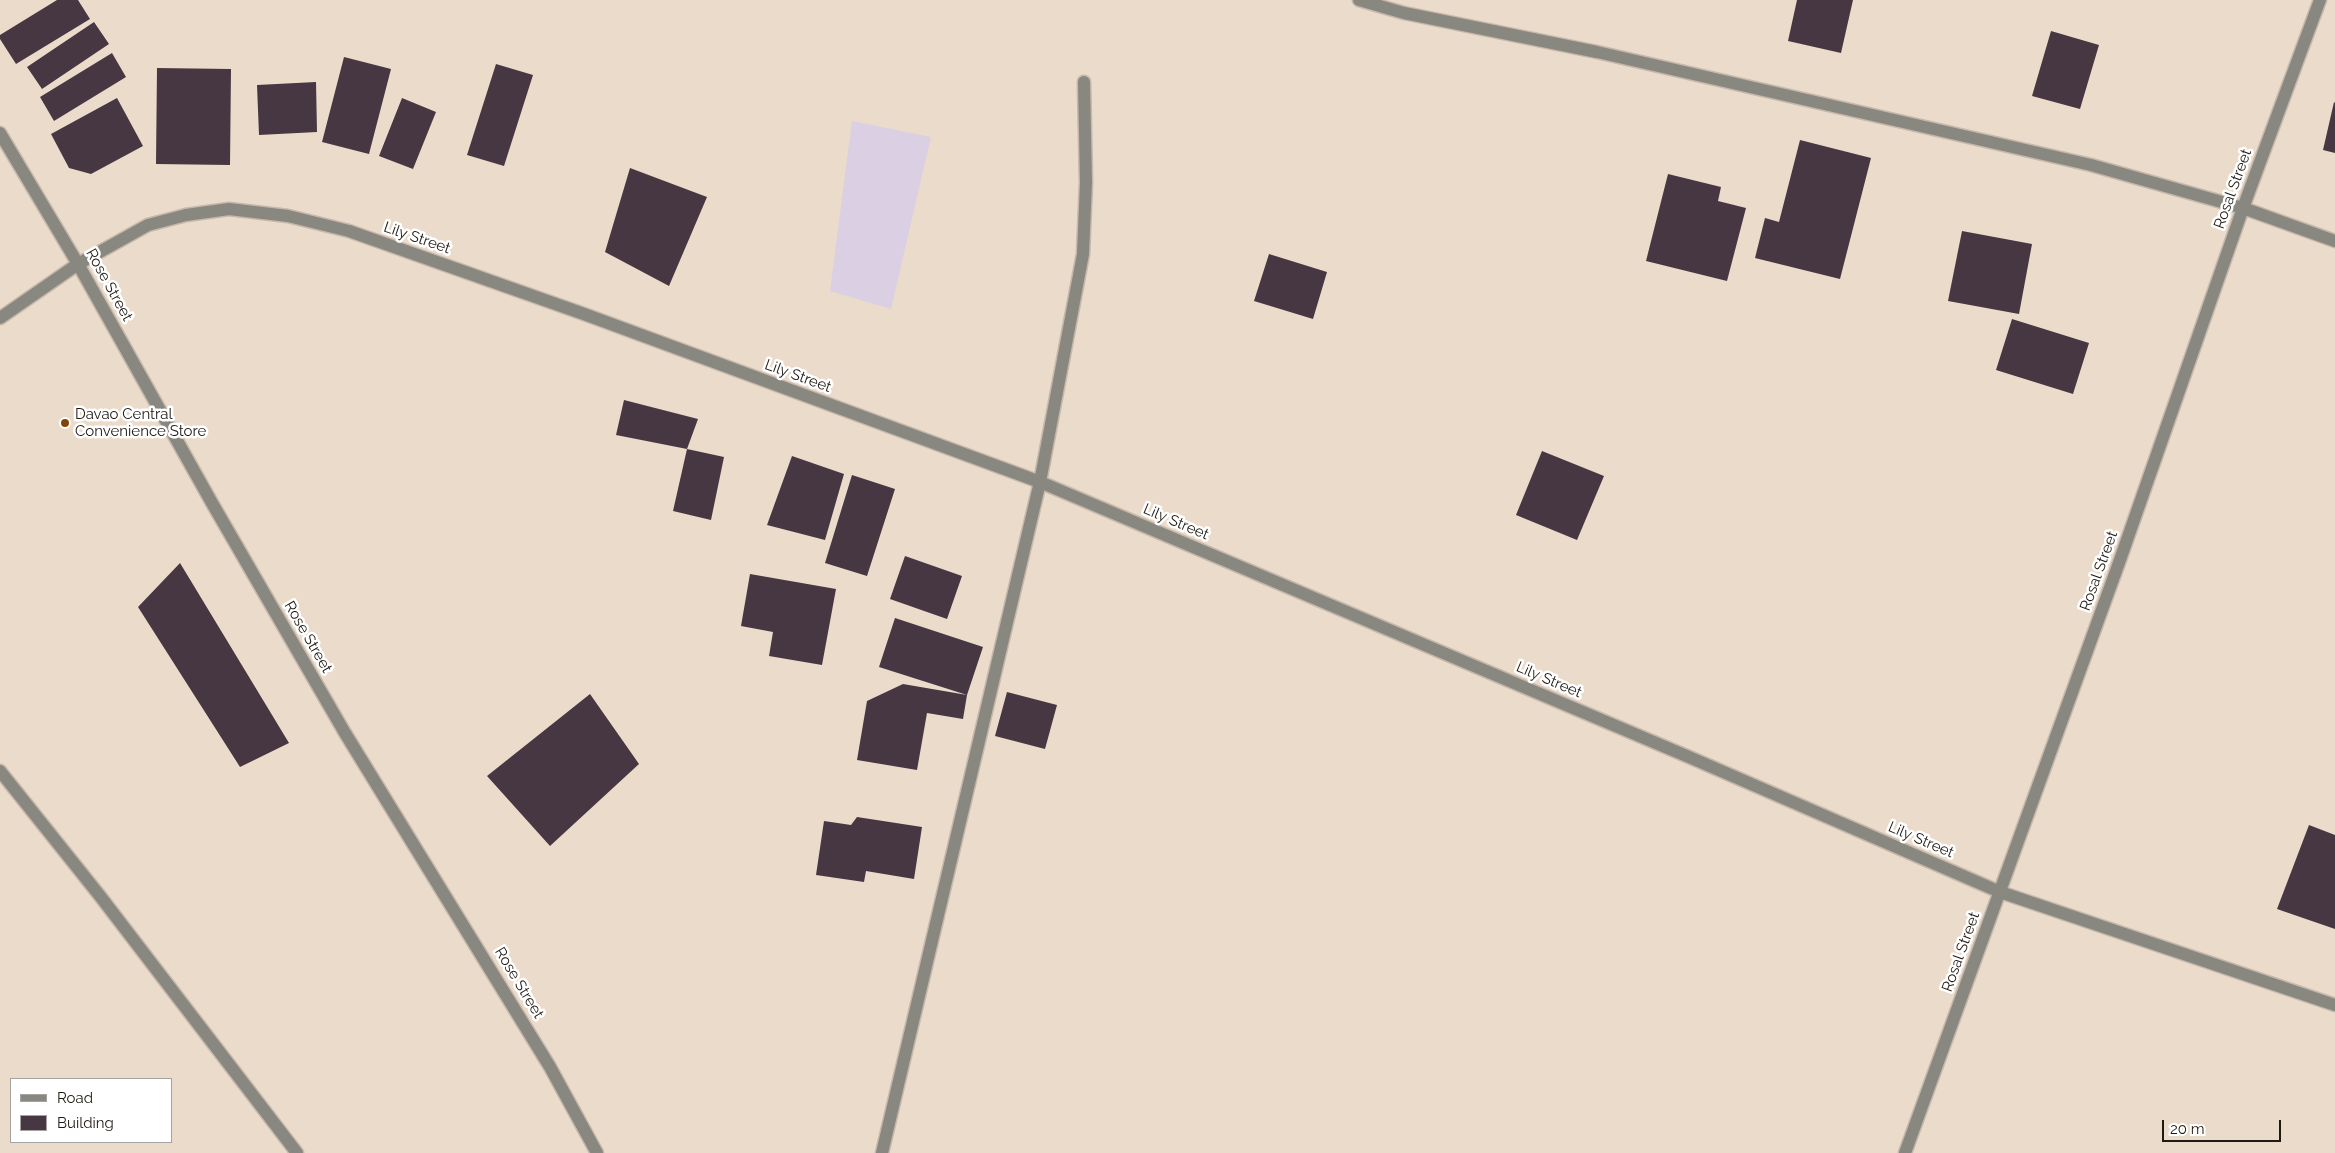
<!DOCTYPE html>
<html>
<head>
<meta charset="utf-8">
<style>
	body { margin:0 }
	#map { position:relative; width:2335px; height:1153px; overflow:hidden; background:#ebdbcb; font-family:Raleway,sans-serif }
	canvas { display:block }
	.legend { position:absolute; left:10px; top:1078px; width:162px; height:65px; box-sizing:border-box; background:#fff; border:1px solid #a5a3a1; margin:0; padding:6px 9px; list-style:none; font-size:15px; color:#1f1a14 }
	.legend li { display:flex; align-items:center; gap:10px; height:25px }
	.legend b { width:25px; border:1px solid #a5a3a1 }
	.scale { position:absolute; left:2162px; top:1120px; width:119px; height:22px; box-sizing:border-box; border:2px solid #1f1a14; border-top:0; padding-left:6px; font-size:15px; line-height:18px; white-space:nowrap; color:#1f1a14; -webkit-text-stroke:4px #fff; paint-order:stroke }
</style>
</head>
<body>
<div id="map">
<canvas width="2335" height="1153"></canvas>
<ul class="legend">
<li><b style="height:6px;background:#898880"></b>Road</li>
<li><b style="height:14px;background:#473742"></b>Building</li>
</ul>
<div class="scale">20 m</div>
</div>
<script>
const ctx = document.querySelector('canvas').getContext('2d');
ctx.lineJoin = 'round';
function fill(path, color) {
  ctx.fillStyle = color;
  ctx.fill(path, 'evenodd');
}
function poly(rows) {
  const path = new Path2D();
  for (const r of rows) {
    path.moveTo(r[0], r[1]);
    for (let i = 2; i < r.length; i += 2) path.lineTo(r[i], r[i + 1]);
  }
  return path;
}
function strokePath(path, color, width, dash) {
  ctx.strokeStyle = color;
  ctx.lineWidth = width;
  ctx.lineCap = dash ? 'butt' : 'round';
  ctx.setLineDash(dash || []);
  ctx.stroke(path);
}
function drawText(font, color, halo, rows, align = 'center') {
  ctx.font = font + ' Raleway,sans-serif';
  ctx.lineWidth = 5;
  ctx.setLineDash([]);
  ctx.textBaseline = 'middle';
  ctx.strokeStyle = halo;
  ctx.fillStyle = color;
  for (const [text, x, y, turn = 0] of rows) {
    ctx.save();
    ctx.translate(x, y);
    ctx.rotate((+turn || 0) * Math.PI / 180);
    ctx.textAlign = isNaN(turn) ? turn : align;
    if (halo) ctx.strokeText(text, 0, 0);
    ctx.fillText(text, 0, 0);
    ctx.restore();
  }
}
fill(poly([
	[852,121,931,137,891,309,830,291]
]), '#dacfe3');
fill(poly([
	[57,0,78,0,90,19,16,64,0,39,0,35],
	[1797,0,1853,0,1841,53,1788,41],
	[94,22,109,44,42,89,27,67],
	[2051,31,2099,45,2080,109,2032,96],
	[112,53,126,77,54,121,40,97],
	[344,57,391,69,369,154,322,142],
	[496,64,533,75,504,166,467,155],
	[157,68,231,69,230,165,156,164],
	[316,82,317,132,259,135,257,85],
	[117,98,143,146,91,174,69,168,51,134],
	[402,98,436,112,413,169,379,156],
	[2334,102,2335,103,2335,153,2323,150],
	[1800,140,1871,158,1840,279,1755,258,1765,218,1779,222],
	[630,168,707,197,669,286,605,252],
	[1668,174,1721,187,1718,201,1746,208,1727,281,1646,261],
	[1962,231,2032,244,2019,314,1948,301],
	[1269,254,1327,272,1313,319,1254,301],
	[2012,319,2089,343,2073,394,1996,370],
	[624,400,698,419,687,449,724,457,711,520,673,511,687,449,616,435],
	[1542,451,1604,476,1577,540,1516,515],
	[792,456,844,474,825,540,767,525],
	[852,475,895,489,867,576,825,563],
	[905,556,962,576,947,619,890,599],
	[180,563,289,743,240,767,138,607],
	[750,574,836,589,822,665,769,656,773,632,741,626],
	[895,618,983,647,967,695,879,667],
	[903,684,967,695,963,719,927,713,917,770,857,760,867,701],
	[1007,692,1057,705,1045,749,995,736],
	[590,694,639,764,550,846,487,776],
	[857,817,922,827,914,879,866,871,864,882,816,875,824,821,851,825],
	[2309,825,2335,835,2335,929,2277,909]
]), '#473742');
const minor = poly([
	[1359,0,1404,13,1597,52,2091,165,2243,208,2335,241],
	[0,318,78,264,148,225,186,215,229,209,288,216,349,231,584,314,1040,482,1689,757,2000,892,2335,1005],
	[0,771,100,896,297,1153],
	[882,1153,1040,482,1083,254,1086,183,1084,82],
	[1905,1153,2120,560,2243,208,2320,0]
]);
const tertiary = poly([
	[0,133,78,264,212,503,345,733,550,1067,597,1153]
]);
strokePath(minor, '#c6b8aa', 15);
strokePath(tertiary, '#c6b8aa', 15);
strokePath(minor, '#898880', 12);
strokePath(tertiary, '#898880', 12);
for (const [x, y, r, color] of [
	[65,423,5,"#824601"]
]) {
  const dot = new Path2D();
  dot.arc(x, y, r, 0, 2 * Math.PI);
  ctx.fillStyle = color;
  ctx.fill(dot);
  strokePath(dot, '#fff', 2);
}
drawText('15px', '#1f1a14', '#fff', [
	["Rosal Street",2233,189,-70],
	["Lily Street",417,238,19],
	["Rose Street",109,285,61],
	["Lily Street",798,376,20],
	["Lily Street",1176,522,23],
	["Rosal Street",2099,571,-70],
	["Rose Street",308,637,60],
	["Lily Street",1549,680,23],
	["Lily Street",1921,840,23],
	["Rosal Street",1961,952,-70],
	["Rose Street",519,983,59]
]);
drawText('15px', '#1f1a14', '#fff', [
	["Davao Central",75,414],
	["Convenience Store",75,431]
], 'left');
</script>
</body>
</html>
